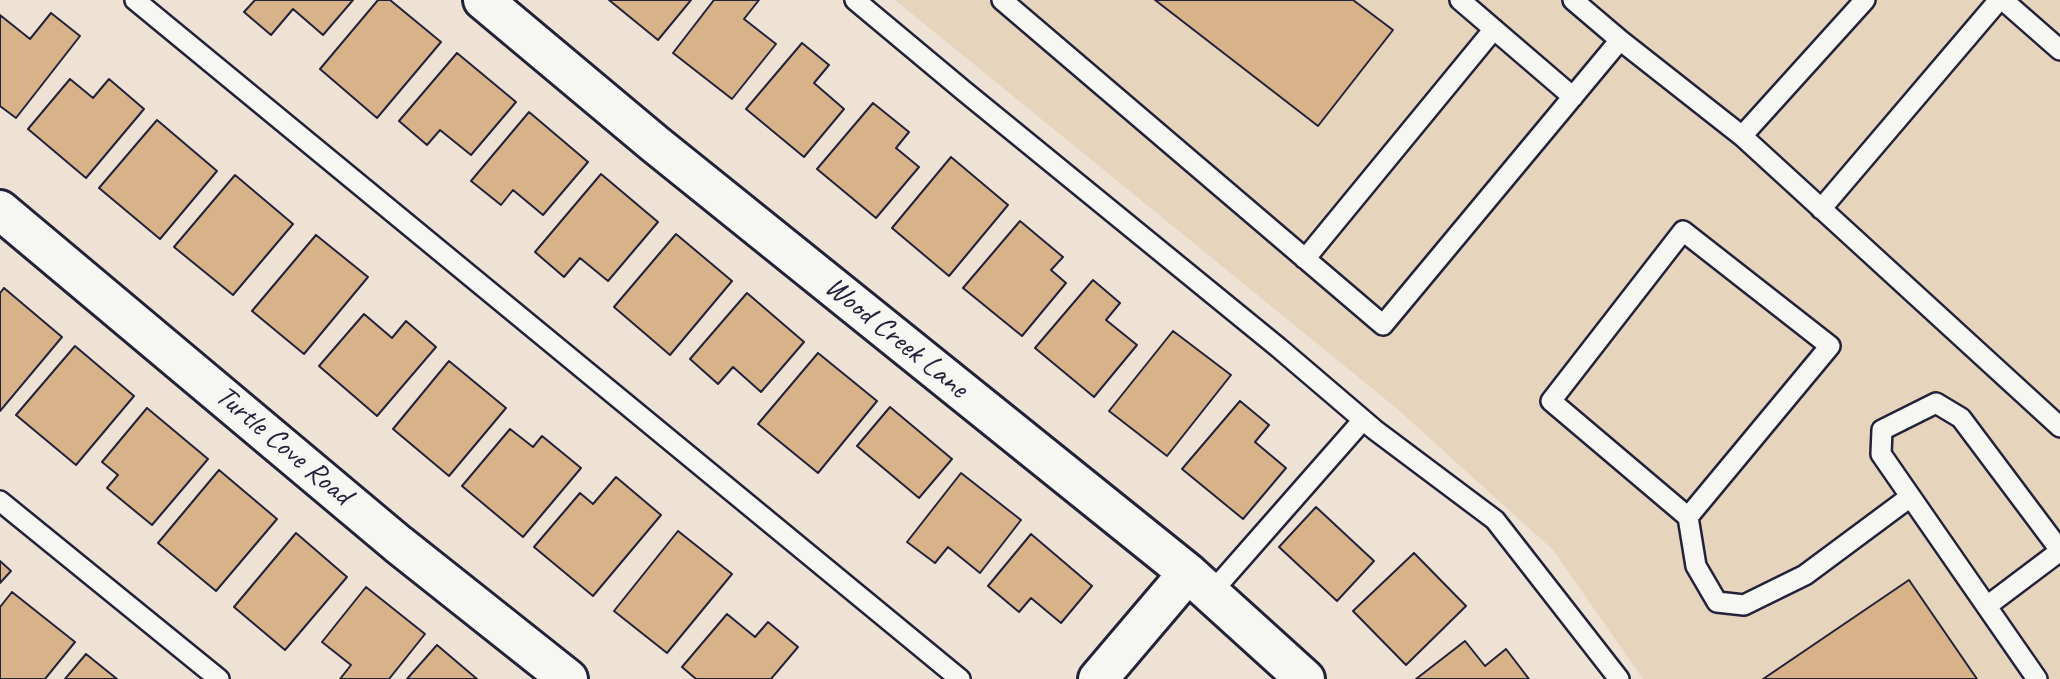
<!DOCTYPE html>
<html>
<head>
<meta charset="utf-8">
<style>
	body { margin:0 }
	canvas { display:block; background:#ede2d3 }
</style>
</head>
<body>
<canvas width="2060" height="679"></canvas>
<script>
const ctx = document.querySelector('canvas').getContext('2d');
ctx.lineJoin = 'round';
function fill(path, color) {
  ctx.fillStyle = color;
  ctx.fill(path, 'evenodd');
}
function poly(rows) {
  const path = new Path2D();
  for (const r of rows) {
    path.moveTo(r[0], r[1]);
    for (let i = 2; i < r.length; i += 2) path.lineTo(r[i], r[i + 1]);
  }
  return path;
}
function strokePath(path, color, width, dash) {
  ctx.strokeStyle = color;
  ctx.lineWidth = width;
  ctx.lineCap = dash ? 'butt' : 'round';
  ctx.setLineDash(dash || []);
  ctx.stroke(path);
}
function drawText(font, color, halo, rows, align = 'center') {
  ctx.font = font + ' Caveat,sans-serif';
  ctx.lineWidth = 7;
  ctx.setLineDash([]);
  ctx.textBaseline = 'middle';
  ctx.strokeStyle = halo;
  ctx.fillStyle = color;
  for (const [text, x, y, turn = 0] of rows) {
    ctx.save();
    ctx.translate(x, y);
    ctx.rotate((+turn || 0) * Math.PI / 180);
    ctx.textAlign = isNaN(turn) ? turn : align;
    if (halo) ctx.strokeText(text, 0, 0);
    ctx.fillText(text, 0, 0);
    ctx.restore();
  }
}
fill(poly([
	[895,0,2060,0,2060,679,1643,679,1553,550,1395,407]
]), '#e7d4bd');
const building = poly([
	[255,0,353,0,323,35,293,9,271,35,244,12,255,0],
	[378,0,390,0,441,42,377,118,320,69,378,0],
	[609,0,691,0,658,40,609,0],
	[714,0,759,0,744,19,776,44,732,99,673,53,714,0],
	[1155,0,1353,0,1393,30,1318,126,1155,0],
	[51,13,80,36,16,118,0,106,0,15,30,39,51,13],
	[802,43,829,65,814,83,844,109,804,157,746,109,802,43],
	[457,53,516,102,471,155,440,130,427,145,399,121,457,53],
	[70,79,93,98,109,79,144,109,86,178,28,129,70,79],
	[873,103,909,132,896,148,919,167,876,218,817,169,873,103],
	[529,112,588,162,543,215,513,190,501,205,471,181,529,112],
	[157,120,217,171,160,239,99,188,157,120],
	[951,157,1008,205,949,276,892,228,951,157],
	[601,174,658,222,608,281,580,258,564,277,535,252,601,174],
	[235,175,293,224,233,295,174,247,235,175],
	[1020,221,1063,257,1051,270,1066,283,1022,336,963,288,1020,221],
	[676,234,732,281,670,355,614,307,676,234],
	[316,235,368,277,304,354,252,311,316,235],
	[1093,280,1120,303,1106,320,1137,345,1094,397,1035,348,1093,280],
	[4,288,62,337,0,411,0,293,4,288],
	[747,293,804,342,761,392,733,367,718,384,690,359,747,293],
	[364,314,392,338,406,321,436,347,377,416,319,366,364,314],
	[1173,331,1231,375,1167,456,1109,411,1173,331],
	[75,346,134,396,76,465,16,415,75,346],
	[818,353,877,401,818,473,758,424,818,353],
	[449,361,506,408,449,476,393,429,449,361],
	[1240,401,1269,425,1255,442,1286,468,1243,519,1182,469,1240,401],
	[890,407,952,459,919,498,857,446,890,407],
	[147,408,208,459,152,525,107,488,118,475,102,462,147,408],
	[510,429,533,447,542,436,581,468,523,537,462,486,510,429],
	[219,470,277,519,216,591,158,543,219,470],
	[961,473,1021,520,980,573,948,547,935,563,907,542,961,473],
	[616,477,661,515,593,596,534,547,580,493,593,504,616,477],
	[1316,507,1374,561,1337,601,1279,547,1316,507],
	[678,531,732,574,667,653,614,611,678,531],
	[296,533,347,577,285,650,234,607,296,533],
	[1031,534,1092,586,1061,623,1031,598,1019,612,988,586,1031,534],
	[1414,553,1466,606,1406,665,1353,611,1414,553],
	[0,561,11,571,0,583,0,561],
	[1909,580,1977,679,1763,679,1909,580],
	[366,587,425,634,389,679,340,679,351,665,322,642,366,587],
	[12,592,75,642,45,679,0,679,0,607,12,592],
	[727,614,755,637,768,622,798,647,771,679,696,679,682,667,727,614],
	[1465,641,1485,666,1506,649,1529,679,1416,679,1465,641],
	[437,645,477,679,407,679,437,645],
	[86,654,117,679,65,679,86,654]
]);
fill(building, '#d8b38a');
strokePath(building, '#22223b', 2);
const lane = poly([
	[135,0,960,679],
	[855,0,964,91,1279,348,1375,430,1495,520,1619,679],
	[1002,0,1383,325,1620,40,1573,0],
	[1460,0,1573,97],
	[2003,0,2060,50],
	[1620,40,1742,136,2060,427],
	[1742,136,1865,0],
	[1821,209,1999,0],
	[1305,259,1494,29],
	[0,501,219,679],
	[1688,517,1551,401,1683,231,1830,346,1688,517,1696,566,1717,602,1744,605,1805,575,1910,497],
	[1211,593,1363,420],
	[1987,606,2060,551],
	[2037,679,1881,454,1882,430,1936,403,1961,418,2060,550]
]);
const street = poly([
	[483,0,655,144,1188,573,1305,679],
	[0,210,398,544,568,679],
	[1098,679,1188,573]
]);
strokePath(lane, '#22223b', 24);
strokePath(street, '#22223b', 44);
strokePath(lane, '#f6f6f2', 19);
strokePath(street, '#f6f6f2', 38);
drawText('30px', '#22223b', '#f6f6f2', [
	["Wood Creek Lane",896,338,39],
	["Turtle Cove Road",283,446,40]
]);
</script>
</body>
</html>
